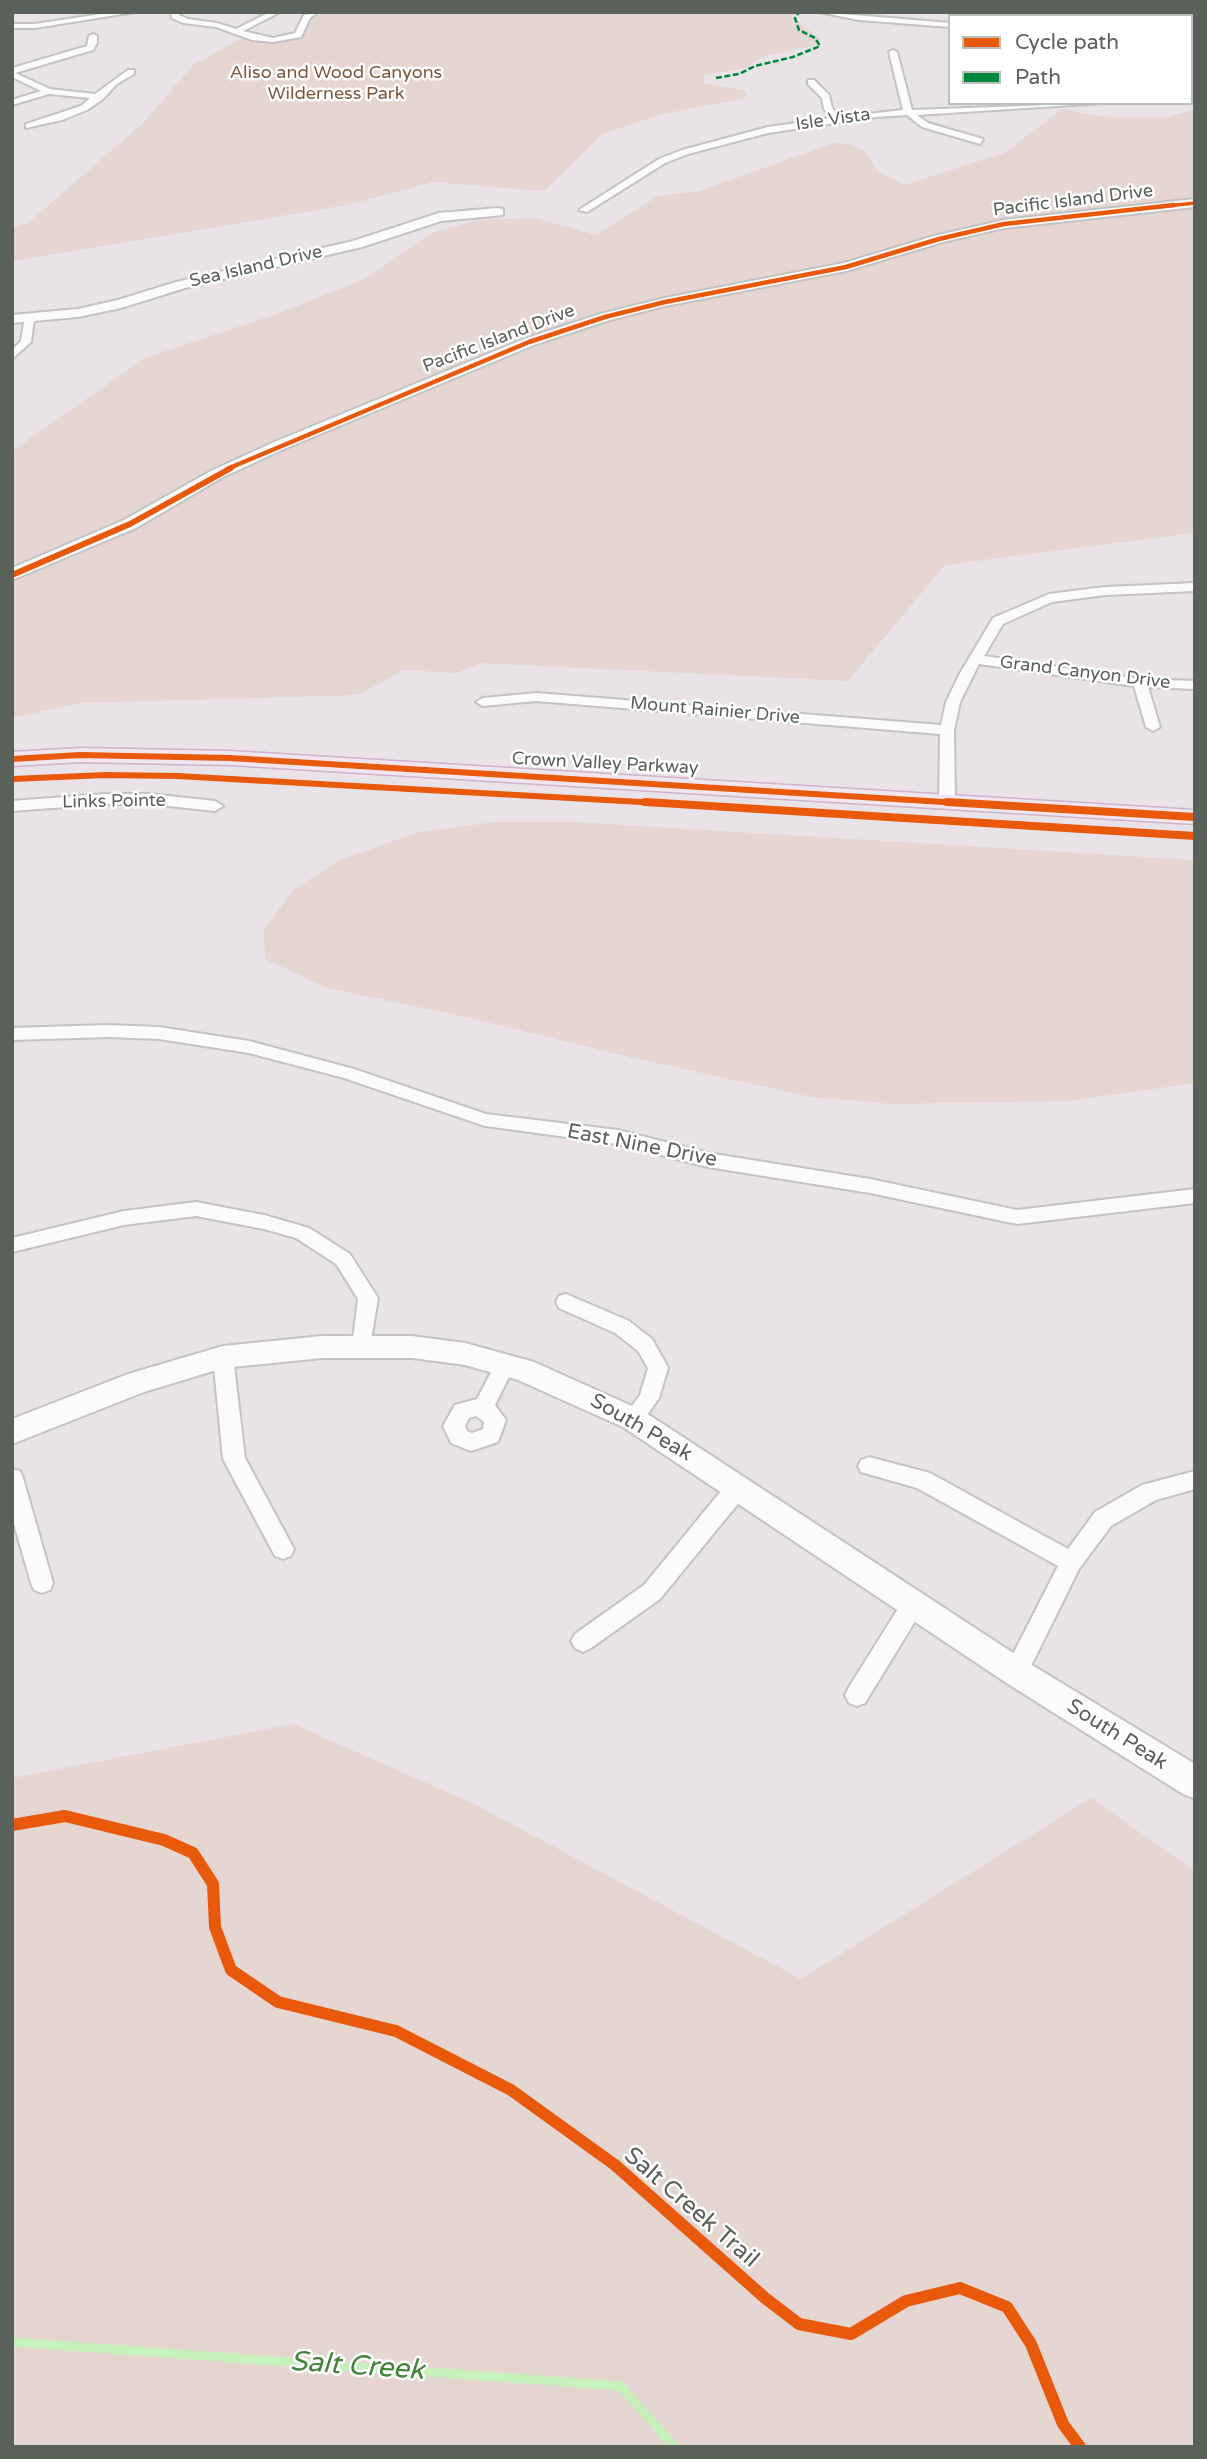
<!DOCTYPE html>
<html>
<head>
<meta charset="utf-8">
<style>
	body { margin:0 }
	#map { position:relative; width:1207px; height:2459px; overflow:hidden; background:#e9e3e8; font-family:"Varela Round",sans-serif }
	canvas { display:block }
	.frame { position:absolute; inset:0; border:14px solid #5a605a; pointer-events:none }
	.legend { position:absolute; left:948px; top:14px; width:245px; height:91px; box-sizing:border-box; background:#fff; border:2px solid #bdbfbd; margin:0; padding:9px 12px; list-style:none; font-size:21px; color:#5a605a }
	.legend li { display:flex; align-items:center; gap:14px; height:35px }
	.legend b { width:35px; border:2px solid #bdbfbd }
</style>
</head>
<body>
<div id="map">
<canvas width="1207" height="2459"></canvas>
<div class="frame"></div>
<ul class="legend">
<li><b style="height:9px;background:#e8590c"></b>Cycle path</li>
<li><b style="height:9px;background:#00873e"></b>Path</li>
</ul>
</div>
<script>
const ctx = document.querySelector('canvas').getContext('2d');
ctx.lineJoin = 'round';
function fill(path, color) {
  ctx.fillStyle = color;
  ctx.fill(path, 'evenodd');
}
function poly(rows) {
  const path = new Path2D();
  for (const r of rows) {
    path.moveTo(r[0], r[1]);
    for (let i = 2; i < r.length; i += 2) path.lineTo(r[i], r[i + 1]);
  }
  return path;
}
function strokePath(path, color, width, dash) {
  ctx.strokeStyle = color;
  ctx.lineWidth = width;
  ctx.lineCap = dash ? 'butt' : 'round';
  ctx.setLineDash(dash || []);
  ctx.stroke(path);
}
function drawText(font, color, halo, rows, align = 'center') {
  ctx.font = font + ' "Varela Round",sans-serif';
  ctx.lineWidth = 5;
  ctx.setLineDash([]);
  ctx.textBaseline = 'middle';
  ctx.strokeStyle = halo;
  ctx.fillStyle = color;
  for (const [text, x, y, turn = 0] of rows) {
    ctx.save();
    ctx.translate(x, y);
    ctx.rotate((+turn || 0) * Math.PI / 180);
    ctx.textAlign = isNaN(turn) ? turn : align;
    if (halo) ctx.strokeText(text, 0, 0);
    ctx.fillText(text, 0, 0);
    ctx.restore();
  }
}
fill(poly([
	[320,12,797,12,792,17,820,39,814,46,762,57,746,68,704,75,704,83,746,91,747,95,743,99,662,114,603,134,544,191,433,182,347,205,12,261,12,228,28,223,143,123,193,65,246,36,268,41,303,35,310,21],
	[1062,109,1097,116,1134,118,1168,117,1195,109,1195,533,945,565,848,681,481,663,456,673,403,670,359,695,80,703,12,718,12,451,145,358,274,315,367,278,431,233,478,220,536,218,596,235,658,196,699,191,834,143,850,144,864,151,879,172,905,185,1006,152],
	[495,822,575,822,1195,860,1195,1083,1068,1101,891,1104,811,1097,629,1057,466,1017,327,988,265,959,264,930,293,890,340,860,419,832],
	[293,1724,476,1805,801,1979,1091,1798,1195,1871,1195,2447,12,2447,12,1778]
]), '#e5d6d1');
strokePath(poly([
	[12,2342,620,2386,675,2447]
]), '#c5f0ba', 9);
const street = poly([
	[114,12,135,12,35,28,12,28,12,24,35,24,114,12],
	[171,12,179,12,179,15,188,19,217,23,236,29,270,12,280,12,243,31,273,38,295,33,304,15,318,12,310,18,301,37,273,42,252,40,216,27,183,23,172,18,171,12],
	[819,12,950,23,950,27,859,20,819,12],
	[93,34,97,36,97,43,93,50,15,73,50,89,95,94,128,70,134,70,134,74,117,84,103,99,87,110,62,120,26,128,26,124,81,106,90,98,49,94,12,105,12,100,41,91,12,77,12,68,87,46,89,36,93,34],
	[893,50,897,52,912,110,1104,103,917,115,928,123,983,139,980,144,922,127,907,115,876,117,768,133,688,154,665,163,587,212,579,210,659,159,682,150,768,127,832,118,824,109,822,98,808,84,808,80,814,80,829,95,832,108,840,117,903,110,889,52,893,50],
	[1191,96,1195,96,1195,100,1191,100,1191,96],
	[25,317,34,319,31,342,12,359,12,350,21,341,25,317],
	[1195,583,1195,591,1105,595,1052,602,1003,624,984,656,1140,679,1195,681,1195,689,1148,687,1160,727,1153,731,1146,727,1134,686,979,664,960,702,954,730,955,801,947,806,939,801,940,734,536,701,483,706,476,702,483,698,536,693,941,725,946,702,959,675,993,618,1049,594,1105,587,1195,583],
	[106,794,150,794,215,801,223,806,215,811,150,804,106,804,12,811,12,801,106,794],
	[108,1025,159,1027,249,1041,354,1069,486,1114,618,1130,708,1153,870,1179,1017,1210,1195,1189,1195,1203,1017,1224,870,1193,708,1167,618,1144,485,1126,344,1078,249,1053,159,1039,108,1037,12,1040,12,1028,108,1025],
	[196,1202,264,1215,309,1228,350,1254,378,1298,369,1353,362,1355,355,1353,352,1347,358,1299,336,1264,296,1238,264,1229,196,1216,124,1225,12,1252,12,1238,124,1211,196,1202],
	[566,1294,629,1321,652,1339,665,1362,668,1368,659,1398,640,1425,633,1428,626,1425,622,1419,640,1395,648,1368,638,1351,615,1333,559,1308,556,1302,559,1296,566,1294],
	[223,1349,230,1351,233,1357,245,1458,294,1549,291,1556,283,1559,275,1556,223,1459,213,1357,216,1351,223,1349],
	[505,1357,512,1359,515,1365,495,1405,506,1420,498,1442,471,1451,451,1443,443,1426,455,1405,477,1399,498,1359,505,1357],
	[476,1416,484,1422,483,1429,472,1433,467,1431,465,1426,469,1418,476,1416],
	[869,1457,930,1473,1068,1549,1095,1512,1142,1485,1195,1471,1195,1489,1156,1500,1111,1526,1079,1569,1024,1680,1016,1683,1008,1680,1004,1672,1058,1566,917,1488,861,1472,858,1466,861,1460,869,1457],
	[12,1469,20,1471,23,1478,53,1583,50,1590,42,1593,34,1590,31,1583,12,1517,12,1469],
	[738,1478,746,1480,749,1487,746,1494,660,1599,591,1648,583,1652,575,1648,571,1641,575,1634,644,1585,730,1480,738,1478],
	[914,1593,922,1596,925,1603,922,1610,865,1703,857,1706,849,1703,845,1695,849,1687,906,1596,914,1593]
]);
const secondary = poly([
	[1195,199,1195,207,1004,228,943,242,846,271,665,306,610,320,534,345,284,449,223,477,136,528,12,580,12,568,124,520,211,471,272,443,524,339,600,314,665,298,844,263,934,236,1004,220,1195,199],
	[498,208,503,209,503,215,441,221,362,247,185,288,121,308,78,317,12,323,12,315,78,309,118,300,176,282,353,241,439,213,498,208],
	[322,1336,412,1336,465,1343,534,1362,643,1411,1027,1662,1195,1764,1195,1799,1183,1794,1005,1682,623,1427,518,1380,465,1365,412,1358,322,1358,223,1368,144,1392,12,1444,12,1419,128,1374,223,1346,322,1336]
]);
const primary = poly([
	[80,748,230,751,1195,810,1195,824,230,765,80,762,12,766,12,752,80,748]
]);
strokePath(street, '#c4c3c4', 4);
strokePath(secondary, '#c3c3c3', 4);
strokePath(primary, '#cfb3cc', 3);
fill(street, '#fcfbfc');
fill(secondary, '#fcfbfc');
fill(primary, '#f1e6ee');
strokePath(poly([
	[1072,12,1123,16],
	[1048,16,1065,12],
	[716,78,739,74,755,66,793,57,820,46,815,38,799,30,795,18,799,12]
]), '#00873e', 2.5, [6, 2.5]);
strokePath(poly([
	[1158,207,1195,203]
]), '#e8590c', 3.5);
strokePath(poly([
	[227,469,529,342,605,317,665,302,846,267,939,239,1004,224,1174,205]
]), '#e8590c', 4.5);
strokePath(poly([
	[12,575,130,524,231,468],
	[12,759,80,755,230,758,976,804],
	[12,779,106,775,177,776,677,804]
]), '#e8590c', 6);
strokePath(poly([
	[645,802,1195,836],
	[947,802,1195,817]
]), '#e8590c', 8);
strokePath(poly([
	[12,1825,65,1816,164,1840,193,1853,213,1884,215,1927,231,1970,278,2002,396,2031,511,2090,615,2165,765,2298,799,2324,851,2334,906,2301,960,2288,1007,2307,1031,2344,1063,2424,1080,2447]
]), '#e8590c', 12);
drawText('18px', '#7d573c', '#fff', [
	["Aliso and Wood Canyons",336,73],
	["Wilderness Park",336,94]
]);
drawText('18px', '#5a605a', '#fff', [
	["Isle Vista",833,120,-8],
	["Pacific Island Drive",1073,201,-7],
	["Sea Island Drive",256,267,-13],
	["Pacific Island Drive",499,339,-21],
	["Grand Canyon Drive",1085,673,7],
	["Mount Rainier Drive",715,711,5],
	["Crown Valley Parkway",605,764,3],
	["Links Pointe",114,802,-1]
]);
drawText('21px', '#5a605a', '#fff', [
	["East Nine Drive",642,1146,11],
	["South Peak",641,1428,30],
	["South Peak",1117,1735,32]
]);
drawText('24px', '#5a605a', '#fff', [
	["Salt Creek Trail",691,2208,41]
]);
drawText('italic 28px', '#43843a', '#fff', [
	["Salt Creek",357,2367,4]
]);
</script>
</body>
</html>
